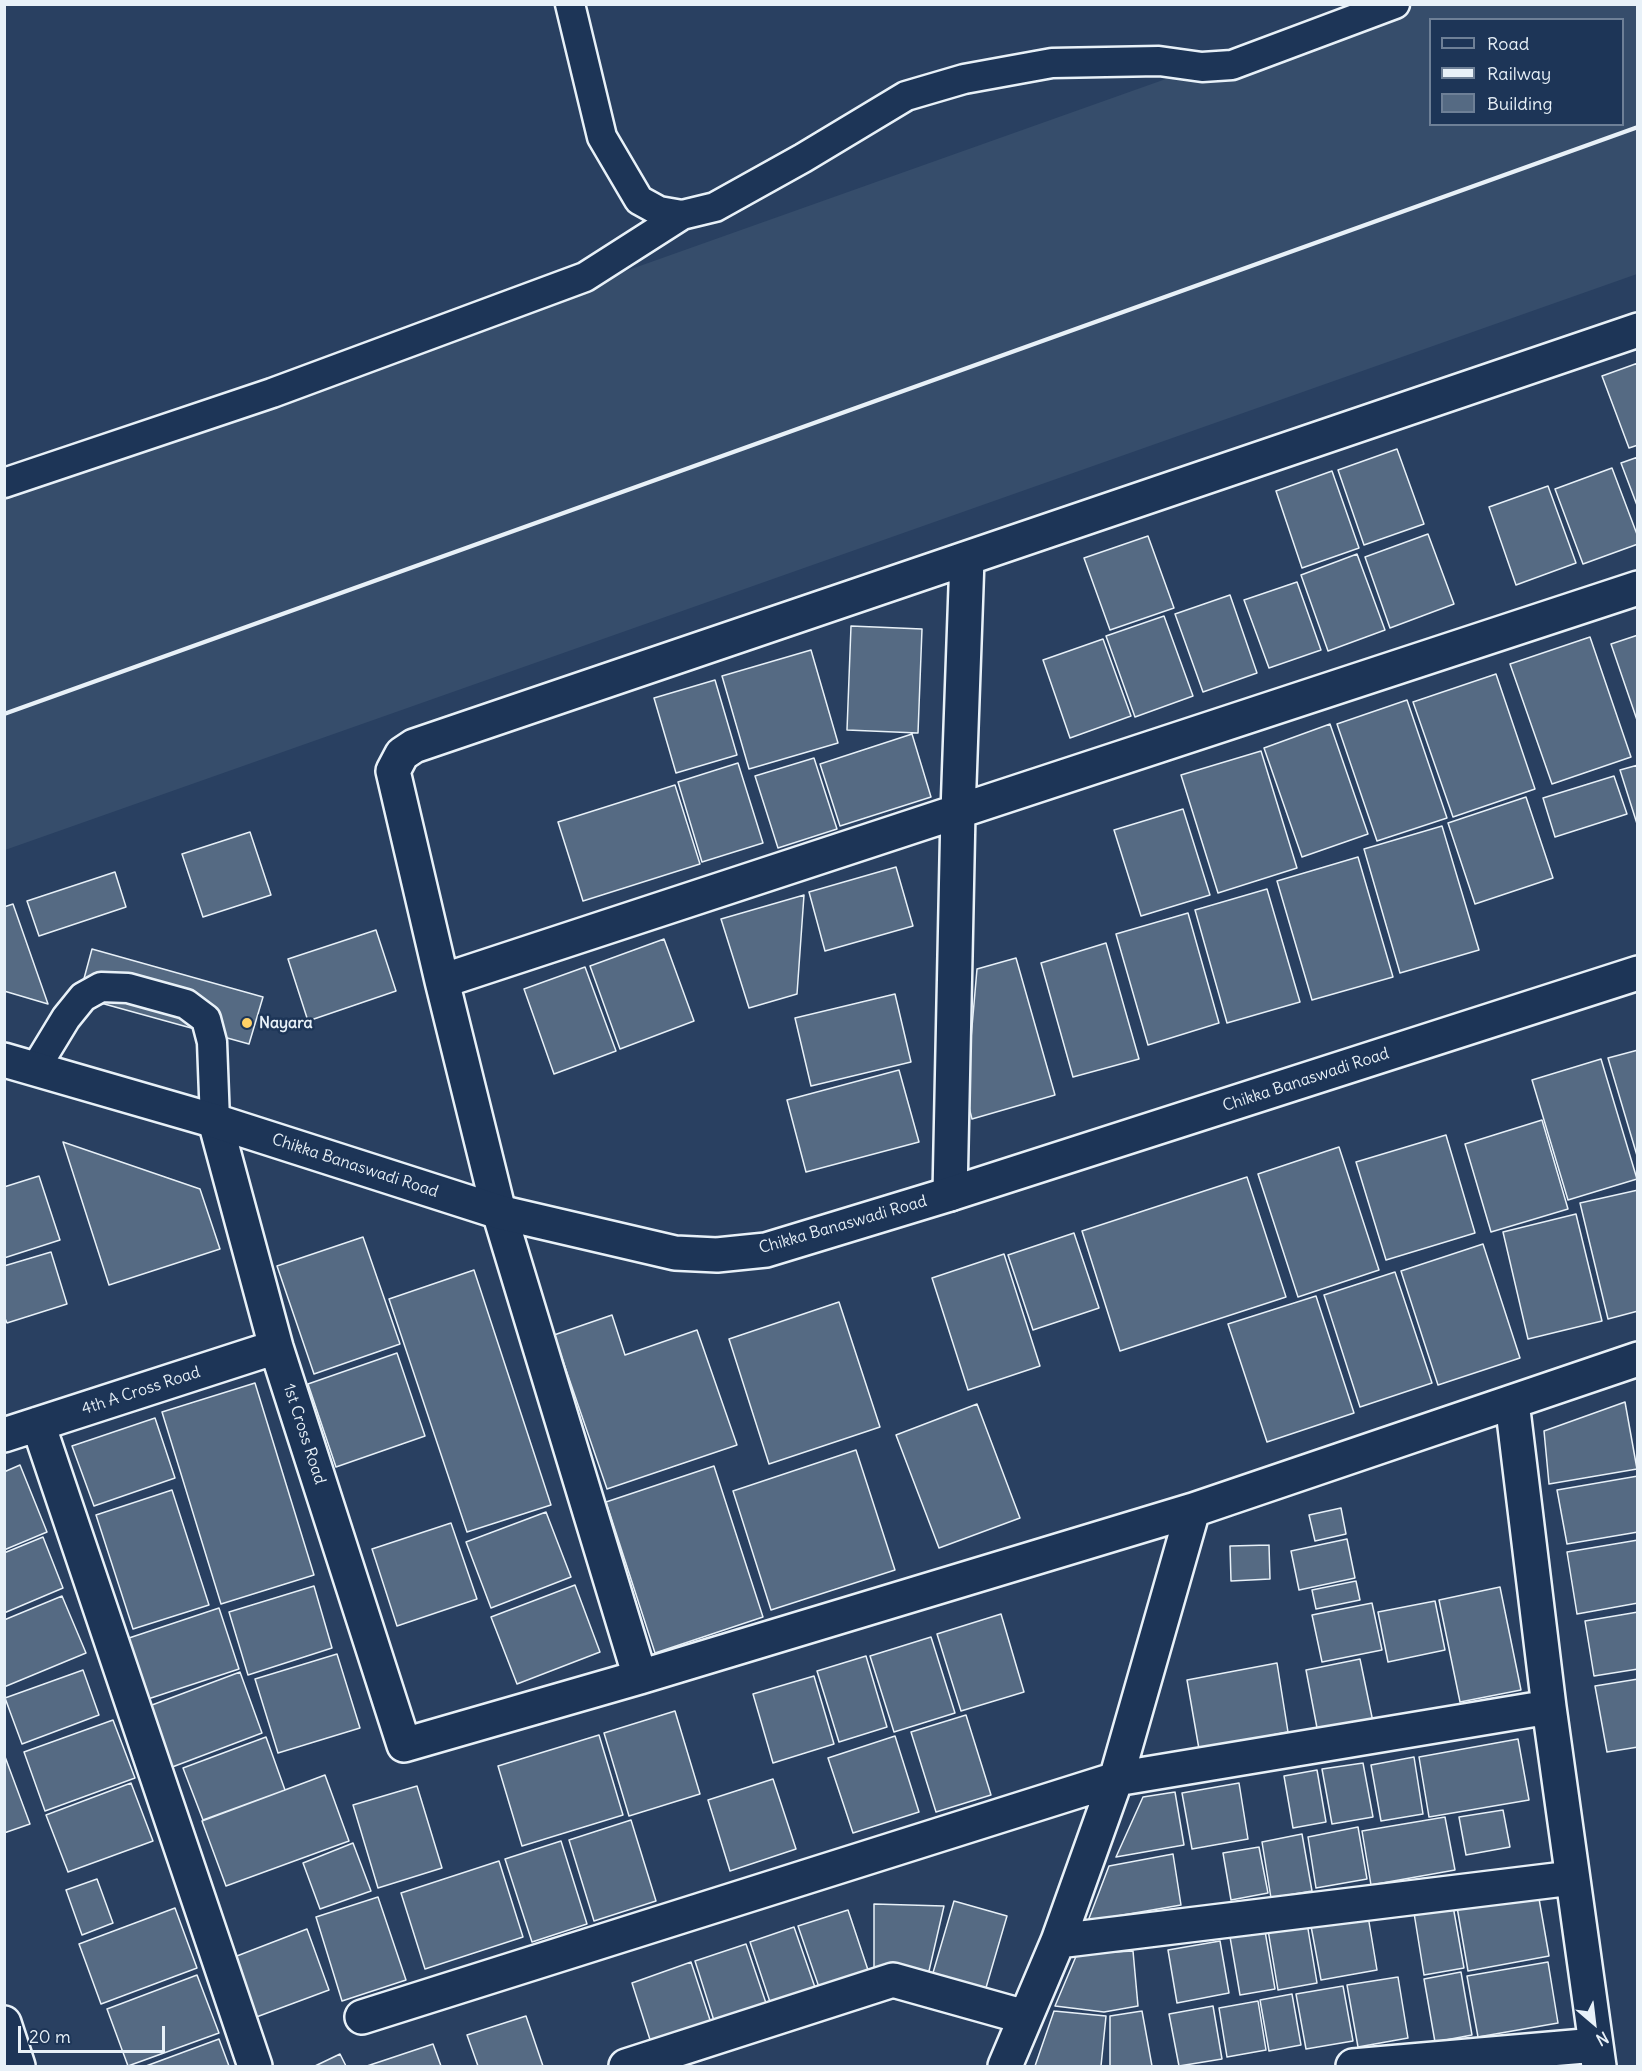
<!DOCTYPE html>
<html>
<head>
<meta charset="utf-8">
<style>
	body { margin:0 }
	#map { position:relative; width:1642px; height:2071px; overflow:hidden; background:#294061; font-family:Delius,sans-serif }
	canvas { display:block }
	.frame { position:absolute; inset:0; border:6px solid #e8f1f8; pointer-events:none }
	.legend { position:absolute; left:1429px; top:18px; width:195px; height:108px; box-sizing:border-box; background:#1d3557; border:2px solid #6e8097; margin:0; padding:8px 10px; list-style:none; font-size:18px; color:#e8f1f8 }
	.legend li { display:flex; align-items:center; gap:12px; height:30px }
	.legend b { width:30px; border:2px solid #6e8097 }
	.north { position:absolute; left:1564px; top:1993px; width:60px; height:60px; -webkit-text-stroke:4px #1d3557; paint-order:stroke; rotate:152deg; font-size:16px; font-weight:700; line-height:24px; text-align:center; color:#e8f1f8 }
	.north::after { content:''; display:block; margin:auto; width:21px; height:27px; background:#e8f1f8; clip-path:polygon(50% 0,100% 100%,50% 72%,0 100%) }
	.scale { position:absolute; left:18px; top:2026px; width:147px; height:27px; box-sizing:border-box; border:3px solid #e8f1f8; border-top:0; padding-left:8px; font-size:18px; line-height:21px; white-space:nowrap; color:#e8f1f8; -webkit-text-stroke:4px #1d3557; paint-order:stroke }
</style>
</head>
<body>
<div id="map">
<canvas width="1642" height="2071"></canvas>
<div class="frame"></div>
<ul class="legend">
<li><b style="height:8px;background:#1d3557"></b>Road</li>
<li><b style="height:8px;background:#e8f1f8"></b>Railway</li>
<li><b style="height:16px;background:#556a83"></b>Building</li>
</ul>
<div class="north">N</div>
<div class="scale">20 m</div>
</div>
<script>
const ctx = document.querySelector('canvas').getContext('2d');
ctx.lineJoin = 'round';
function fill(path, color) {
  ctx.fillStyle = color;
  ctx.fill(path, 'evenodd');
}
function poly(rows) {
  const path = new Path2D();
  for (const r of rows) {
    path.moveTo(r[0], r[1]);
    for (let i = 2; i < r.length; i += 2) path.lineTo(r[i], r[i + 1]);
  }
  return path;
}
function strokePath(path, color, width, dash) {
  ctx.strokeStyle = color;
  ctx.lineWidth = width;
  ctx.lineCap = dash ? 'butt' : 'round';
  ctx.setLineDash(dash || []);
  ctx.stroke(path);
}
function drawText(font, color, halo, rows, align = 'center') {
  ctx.font = font + ' Delius,sans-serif';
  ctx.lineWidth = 5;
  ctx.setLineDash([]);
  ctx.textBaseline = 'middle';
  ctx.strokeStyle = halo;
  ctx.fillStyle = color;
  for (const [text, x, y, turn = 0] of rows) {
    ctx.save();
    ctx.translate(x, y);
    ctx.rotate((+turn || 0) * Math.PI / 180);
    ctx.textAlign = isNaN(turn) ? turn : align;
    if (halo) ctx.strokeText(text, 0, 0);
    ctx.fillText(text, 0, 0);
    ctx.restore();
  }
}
fill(poly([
	[1374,5,1637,5,1637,274,5,850,4,492],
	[1430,20,1622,20,1622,124,1430,124]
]), '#364d6b');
const building = poly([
	[1638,363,1638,445,1629,448,1602,376,1638,363],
	[1397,449,1424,524,1364,545,1338,470,1397,449],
	[1638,457,1638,508,1621,463,1638,457],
	[1612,468,1638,537,1638,544,1583,564,1555,489,1612,468],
	[1332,471,1359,548,1302,568,1276,491,1332,471],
	[1548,486,1576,563,1516,585,1489,507,1548,486],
	[1428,534,1454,604,1390,628,1365,557,1428,534],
	[1148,536,1174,608,1110,630,1084,558,1148,536],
	[1357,554,1385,630,1328,651,1301,575,1357,554],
	[1297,582,1321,650,1269,668,1244,600,1297,582],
	[1230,595,1257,673,1203,692,1175,614,1230,595],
	[1164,616,1193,696,1135,717,1106,636,1164,616],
	[851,626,922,629,918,733,847,730,851,626],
	[1638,635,1638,723,1611,644,1638,635],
	[1590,637,1631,757,1552,784,1510,664,1590,637],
	[1103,639,1131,716,1070,738,1043,660,1103,639],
	[811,650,838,743,749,769,722,676,811,650],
	[1496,674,1535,789,1453,817,1413,702,1496,674],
	[715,680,737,755,676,773,654,698,715,680],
	[1407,700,1447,818,1377,841,1337,724,1407,700],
	[1330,724,1368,834,1302,857,1264,748,1330,724],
	[912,734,931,797,840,826,820,764,912,734],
	[1261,751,1297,868,1218,893,1181,775,1261,751],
	[814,758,837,829,778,848,755,776,814,758],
	[738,763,763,843,702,862,678,782,738,763],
	[1638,765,1638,827,1620,770,1638,765],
	[1614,776,1627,814,1555,837,1543,798,1614,776],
	[675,785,700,864,583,901,558,822,675,785],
	[1526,797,1553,878,1475,904,1448,823,1526,797],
	[1183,809,1210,895,1141,916,1114,830,1183,809],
	[1442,826,1479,950,1400,973,1364,849,1442,826],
	[250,832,271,895,203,917,182,854,250,832],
	[1358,857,1393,977,1312,1000,1277,881,1358,857],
	[896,867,913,926,825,951,809,892,896,867],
	[115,872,126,907,39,936,27,901,115,872],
	[1267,889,1300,1002,1227,1023,1195,910,1267,889],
	[804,895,797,994,749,1008,721,919,804,895],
	[13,904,48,1004,4,991,4,907,13,904],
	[1188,913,1219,1023,1148,1045,1116,934,1188,913],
	[376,930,396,991,308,1021,288,959,376,930],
	[664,939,694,1021,620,1049,590,966,664,939],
	[1106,943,1139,1059,1073,1077,1041,963,1106,943],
	[92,949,263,997,249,1044,79,997,92,949],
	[1016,958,1055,1095,972,1119,966,1096,977,969,1016,958],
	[585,967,616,1051,554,1074,524,989,585,967],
	[895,994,911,1062,811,1086,795,1018,895,994],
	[1638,1050,1638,1159,1608,1058,1638,1050],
	[1601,1059,1637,1179,1568,1200,1532,1080,1601,1059],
	[899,1070,919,1142,806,1172,787,1100,899,1070],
	[1542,1120,1568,1209,1491,1232,1465,1144,1542,1120],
	[1446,1135,1475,1233,1386,1260,1356,1162,1446,1135],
	[63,1142,200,1189,220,1249,109,1285,63,1142],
	[1339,1147,1379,1270,1298,1297,1258,1174,1339,1147],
	[39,1176,60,1240,4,1258,4,1187,39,1176],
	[1247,1177,1286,1297,1120,1351,1082,1231,1247,1177],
	[1638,1190,1638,1311,1608,1319,1580,1203,1638,1190],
	[1576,1214,1602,1321,1528,1339,1503,1232,1576,1214],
	[1074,1233,1099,1308,1033,1330,1008,1255,1074,1233],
	[363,1237,400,1344,314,1374,277,1266,363,1237],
	[1483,1244,1520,1358,1438,1385,1401,1271,1483,1244],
	[51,1252,67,1304,7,1323,4,1316,4,1266,51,1252],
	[1004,1254,1040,1366,968,1390,932,1278,1004,1254],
	[474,1270,551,1505,467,1532,389,1299,474,1270],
	[1395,1272,1432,1383,1360,1407,1324,1295,1395,1272],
	[1316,1296,1354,1413,1267,1442,1228,1324,1316,1296],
	[839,1302,880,1427,769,1464,729,1339,839,1302],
	[612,1315,625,1355,697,1330,737,1445,607,1489,554,1335,612,1315],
	[397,1353,425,1436,336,1467,308,1384,397,1353],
	[255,1383,314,1575,221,1604,162,1412,255,1383],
	[1625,1402,1637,1469,1549,1484,1544,1431,1625,1402],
	[977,1404,1020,1518,939,1548,896,1435,977,1404],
	[155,1418,175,1478,94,1506,72,1446,155,1418],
	[856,1450,895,1570,771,1610,733,1491,856,1450],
	[20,1465,47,1532,4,1550,4,1472,20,1465],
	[714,1466,763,1617,655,1653,606,1502,714,1466],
	[1638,1476,1638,1532,1567,1544,1557,1490,1638,1476],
	[172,1490,209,1605,133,1629,96,1515,172,1490],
	[1341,1508,1346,1534,1315,1541,1309,1515,1341,1508],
	[546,1512,571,1577,491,1608,466,1542,546,1512],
	[451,1523,477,1599,397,1626,372,1549,451,1523],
	[43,1537,63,1588,4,1613,4,1553,43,1537],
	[1347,1539,1355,1578,1299,1590,1291,1551,1347,1539],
	[1638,1540,1638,1603,1577,1614,1567,1552,1638,1540],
	[1269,1545,1270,1579,1231,1581,1230,1546,1269,1545],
	[1356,1581,1360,1600,1316,1609,1312,1590,1356,1581],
	[575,1585,600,1652,517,1684,491,1617,575,1585],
	[314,1586,332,1648,248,1675,229,1612,314,1586],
	[1500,1587,1521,1690,1460,1702,1439,1600,1500,1587],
	[62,1596,86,1653,4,1687,4,1620,62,1596],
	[1435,1601,1445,1650,1388,1662,1378,1612,1435,1601],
	[1372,1603,1382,1650,1322,1662,1312,1615,1372,1603],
	[219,1608,239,1669,148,1699,129,1638,219,1608],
	[1638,1612,1638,1669,1594,1676,1585,1621,1638,1612],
	[1001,1614,1024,1692,961,1711,937,1634,1001,1614],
	[931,1637,955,1713,894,1732,870,1656,931,1637],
	[337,1654,360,1728,278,1753,255,1679,337,1654],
	[866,1656,887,1727,839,1742,817,1671,866,1656],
	[1360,1659,1373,1722,1318,1733,1306,1670,1360,1659],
	[1277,1663,1288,1732,1199,1749,1187,1680,1277,1663],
	[83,1670,99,1715,22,1744,5,1698,83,1670],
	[240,1672,262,1733,167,1769,144,1708,240,1672],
	[814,1676,834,1744,773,1763,753,1694,814,1676],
	[1638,1679,1638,1747,1607,1752,1595,1686,1638,1679],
	[675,1711,700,1794,629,1816,604,1733,675,1711],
	[966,1715,991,1795,936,1812,911,1732,966,1715],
	[113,1720,135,1778,45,1811,24,1752,113,1720],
	[599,1735,623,1815,522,1846,498,1766,599,1735],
	[895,1736,919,1812,853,1833,828,1758,895,1736],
	[266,1737,285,1790,203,1820,183,1768,266,1737],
	[1518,1739,1529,1800,1429,1817,1419,1757,1518,1739],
	[4,1754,30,1824,4,1833,4,1754],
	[1414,1757,1423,1814,1381,1821,1371,1765,1414,1757],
	[1363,1763,1373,1817,1332,1824,1322,1769,1363,1763],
	[1317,1770,1326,1822,1293,1828,1284,1776,1317,1770],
	[325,1775,349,1841,226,1886,202,1821,325,1775],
	[773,1779,796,1849,730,1871,708,1800,773,1779],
	[131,1783,153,1841,68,1872,46,1815,131,1783],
	[1239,1783,1248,1839,1192,1849,1182,1793,1239,1783],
	[417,1786,442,1868,378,1888,353,1805,417,1786],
	[1175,1792,1184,1845,1116,1857,1143,1797,1175,1792],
	[1503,1810,1510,1847,1466,1855,1459,1817,1503,1810],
	[1445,1817,1455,1870,1371,1885,1362,1831,1445,1817],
	[631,1820,656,1901,594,1921,569,1840,631,1820],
	[1358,1827,1367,1879,1316,1888,1308,1837,1358,1827],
	[1302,1834,1312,1891,1271,1898,1262,1842,1302,1834],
	[561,1841,587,1924,532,1942,505,1859,561,1841],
	[353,1843,371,1891,320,1909,303,1863,353,1843],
	[1259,1847,1268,1893,1231,1900,1223,1853,1259,1847],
	[1173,1854,1181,1905,1088,1921,1109,1866,1173,1854],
	[499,1861,523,1937,425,1969,401,1893,499,1861],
	[97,1879,113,1923,82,1935,66,1890,97,1879],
	[1538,1893,1549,1956,1468,1971,1457,1907,1538,1893],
	[378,1897,406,1980,342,2001,316,1917,378,1897],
	[954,1901,1007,1916,983,1998,930,1983,954,1901],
	[874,1904,944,1906,929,1971,874,1971,874,1904],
	[1453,1906,1464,1968,1424,1975,1414,1913,1453,1906],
	[175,1908,197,1968,101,2004,79,1944,175,1908],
	[848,1910,871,1979,822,1996,798,1926,848,1910],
	[1368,1916,1377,1970,1321,1980,1311,1926,1368,1916],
	[1307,1923,1317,1983,1278,1990,1268,1930,1307,1923],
	[794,1927,818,1996,773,2011,750,1942,794,1927],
	[307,1929,329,1990,251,2019,229,1959,307,1929],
	[1265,1931,1275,1989,1240,1995,1230,1937,1265,1931],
	[1220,1941,1229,1993,1177,2003,1168,1950,1220,1941],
	[746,1944,768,2009,716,2027,695,1961,746,1944],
	[1133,1951,1138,2006,1104,2012,1055,2006,1077,1954,1133,1951],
	[691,1962,713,2029,653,2049,632,1983,691,1962],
	[1548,1962,1558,2023,1478,2037,1467,1976,1548,1962],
	[1461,1972,1472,2035,1435,2042,1424,1979,1461,1972],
	[197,1975,219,2033,128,2066,107,2009,197,1975],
	[1398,1977,1408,2038,1358,2047,1347,1985,1398,1977],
	[1343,1986,1353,2041,1306,2049,1296,1994,1343,1986],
	[1292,1994,1301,2045,1269,2051,1260,2000,1292,1994],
	[1258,2001,1266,2050,1227,2057,1219,2008,1258,2001],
	[1213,2006,1222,2059,1179,2066,1169,2014,1213,2006],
	[1054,2011,1106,2016,1101,2066,1035,2066,1054,2011],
	[1142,2011,1152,2066,1110,2066,1110,2016,1142,2011],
	[526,2016,543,2066,478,2066,467,2035,526,2016],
	[219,2039,229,2066,146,2066,219,2039],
	[433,2044,441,2066,367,2066,433,2044],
	[340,2054,346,2066,315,2066,340,2054]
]);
fill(building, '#556a83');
strokePath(building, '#e8f1f8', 1.5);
const lane = poly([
	[570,4,602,137,639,200,659,211,682,215,715,207,803,158,906,96,964,79,1052,63,1159,61,1202,67,1232,65,1395,4],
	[4,483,272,393,585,277,682,215],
	[35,1069,66,1018,83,997,101,987,128,988,186,1004,206,1019,212,1042,215,1121]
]);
const street = poly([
	[442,981,1638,588],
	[215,1121,276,1347,404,1745,640,1677,1193,1510],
	[950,1194,958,812,967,559],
	[1512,1402,1549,1707,1599,2066],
	[38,1424,255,2066],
	[4,1435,276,1347],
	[640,1677,499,1212,442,981,393,771,402,754,414,746,1638,330],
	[1058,1941,1572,1878],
	[362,2017,1116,1779,1549,1707],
	[4,2023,18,2066],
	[626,2066,893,1980,1025,2017],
	[1005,2066,1058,1941,1116,1779,1193,1510,1638,1359],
	[1353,2066,1596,2045]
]);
const secondary = poly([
	[4,1060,215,1121,499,1212,675,1253,717,1255,766,1250,950,1194,1638,973]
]);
strokePath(lane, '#e8f1f8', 33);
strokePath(street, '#e8f1f8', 38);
strokePath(secondary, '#e8f1f8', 38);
strokePath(lane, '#1d3557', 28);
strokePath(street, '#1d3557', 33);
strokePath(secondary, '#1d3557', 33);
strokePath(poly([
	[4,714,1638,127]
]), '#e8f1f8', 4.5);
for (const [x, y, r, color] of [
	[247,1023,6,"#ffd166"]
]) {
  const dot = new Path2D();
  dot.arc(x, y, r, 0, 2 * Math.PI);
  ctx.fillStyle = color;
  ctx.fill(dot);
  strokePath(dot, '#1d3557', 2);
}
drawText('bold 16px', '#e8f1f8', '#1d3557', [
	["Nayara",259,1023]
], 'left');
drawText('16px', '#e8f1f8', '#1d3557', [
	["Chikka Banaswadi Road",1306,1080,-18],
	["Chikka Banaswadi Road",355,1166,18],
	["Chikka Banaswadi Road",843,1225,-16],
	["4th A Cross Road",141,1391,-18],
	["1st Cross Road",304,1434,72]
]);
</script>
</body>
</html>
